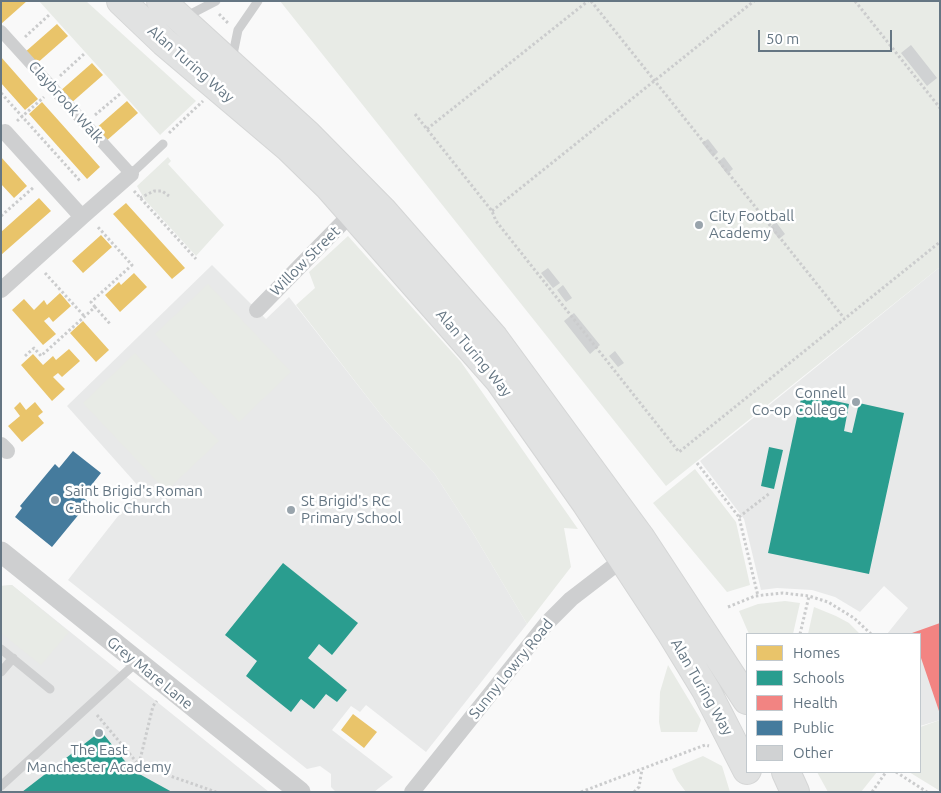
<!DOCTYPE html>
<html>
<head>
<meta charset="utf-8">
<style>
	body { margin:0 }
	#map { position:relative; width:941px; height:793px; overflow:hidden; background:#f9f9f9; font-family:Ubuntu,sans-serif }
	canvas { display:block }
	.frame { position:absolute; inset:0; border:2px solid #657683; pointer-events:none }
	.legend { position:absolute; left:746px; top:633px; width:175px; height:140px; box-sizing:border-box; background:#fff; border:1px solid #c1c8cd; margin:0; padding:6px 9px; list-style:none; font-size:15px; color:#657683 }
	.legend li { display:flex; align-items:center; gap:10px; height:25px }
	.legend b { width:25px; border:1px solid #c1c8cd }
	.scale { position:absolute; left:758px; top:30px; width:134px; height:22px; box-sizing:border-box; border:2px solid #657683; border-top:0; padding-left:6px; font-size:15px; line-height:18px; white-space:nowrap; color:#657683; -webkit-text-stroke:4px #fff; paint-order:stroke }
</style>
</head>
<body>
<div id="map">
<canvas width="941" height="793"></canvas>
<div class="frame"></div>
<ul class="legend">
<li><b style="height:14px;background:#e9c46a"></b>Homes</li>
<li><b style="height:14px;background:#2a9d8f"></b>Schools</li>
<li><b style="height:14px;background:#f28482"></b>Health</li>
<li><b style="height:14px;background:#457b9d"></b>Public</li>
<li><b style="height:14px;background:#d0d2d3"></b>Other</li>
</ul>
<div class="scale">50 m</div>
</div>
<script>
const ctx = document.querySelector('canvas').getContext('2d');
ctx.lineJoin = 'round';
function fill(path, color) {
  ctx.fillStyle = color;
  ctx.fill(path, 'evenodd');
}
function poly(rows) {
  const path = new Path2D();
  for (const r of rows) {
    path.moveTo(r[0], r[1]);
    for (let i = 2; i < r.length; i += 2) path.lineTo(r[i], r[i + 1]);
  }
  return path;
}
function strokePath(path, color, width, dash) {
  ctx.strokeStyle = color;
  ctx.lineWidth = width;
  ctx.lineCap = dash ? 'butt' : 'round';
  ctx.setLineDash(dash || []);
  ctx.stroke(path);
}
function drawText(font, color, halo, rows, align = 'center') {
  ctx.font = font + ' Ubuntu,sans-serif';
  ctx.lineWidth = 5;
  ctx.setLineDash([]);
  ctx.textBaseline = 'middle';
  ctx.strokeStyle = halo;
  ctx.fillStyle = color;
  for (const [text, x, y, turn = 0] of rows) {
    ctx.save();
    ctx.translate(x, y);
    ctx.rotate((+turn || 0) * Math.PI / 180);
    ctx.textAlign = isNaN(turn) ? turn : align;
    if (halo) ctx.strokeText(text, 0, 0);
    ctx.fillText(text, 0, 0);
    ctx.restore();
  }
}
fill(poly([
	[212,265,266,319,289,297,385,420,434,473,473,533,527,624,426,752,366,705,360,712,351,706,332,730,393,777,374,792,336,792,331,787,331,774,320,766,307,769,68,580,140,488,67,406],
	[940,267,940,720,920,726,920,634,887,634,908,608,884,586,860,612,835,597,812,590,777,588,761,590,744,519,700,461],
	[12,585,269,792,1,792,1,586]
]), '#e8e9e9');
fill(poly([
	[39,1,86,1,196,101,160,135],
	[280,1,940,1,940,267,666,486],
	[168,157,171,161,168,164,224,225,196,256,145,200,137,186],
	[348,236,461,362,578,529,564,528,571,567,527,624,473,533,434,473,385,420,296,305,315,288,309,272],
	[208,284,291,372,239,422,155,334],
	[135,353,219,441,166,491,83,403],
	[695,469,736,522,750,585,727,592,653,503],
	[12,585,69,632,41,665,1,633,1,586],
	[785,601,800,603,793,634,749,634,739,611,758,604],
	[814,607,836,616,849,623,860,634,808,634],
	[668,665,701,720,697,732,661,732,659,722,660,692],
	[940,720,940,791,909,772,920,772,920,727],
	[703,756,722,766,730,792,686,792,677,780,672,769],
	[817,772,877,772,861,792,828,792]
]), '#e8ebe6');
fill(poly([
	[2,1,27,1,1,24],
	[57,24,68,36,35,65,24,53],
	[1,57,38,99,25,110,1,83],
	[92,63,103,75,70,104,59,92],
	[127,101,138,113,105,142,94,130],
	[42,102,100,167,87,179,29,114],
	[1,157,27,186,14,198,1,184],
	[39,198,51,211,1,255,1,232],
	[126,203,185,268,172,279,113,214],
	[101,235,112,247,83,273,72,261],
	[134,273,147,287,120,312,105,295,119,282,121,285],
	[60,293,71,306,53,322,49,317,44,321,56,334,43,345,12,310,24,299,34,310,44,300,47,305],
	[83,321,109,350,96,362,70,333],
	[69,349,80,361,62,377,58,373,53,377,65,389,52,401,21,365,33,354,43,365,53,356,56,360],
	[20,402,26,410,35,402,43,412,38,416,44,423,22,442,8,426,20,416,14,408],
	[353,714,377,732,364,748,341,730]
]), '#e9c46a');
fill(poly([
	[802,394,849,404,844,431,852,433,859,403,904,413,869,574,768,553],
	[769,447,783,450,774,489,761,486],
	[283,563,358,623,332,655,319,644,308,658,347,690,337,702,326,694,314,709,301,699,291,712,246,676,257,661,225,635],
	[101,731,132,770,172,792,22,792]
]), '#2a9d8f');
fill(poly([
	[940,623,940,711,939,711,920,655,920,634,912,633]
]), '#f28482');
fill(poly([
	[73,451,101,473,82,497,89,502,52,547,15,517,22,508,20,506,55,464,59,468]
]), '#457b9d');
fill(poly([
	[911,45,937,78,927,86,901,53],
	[708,139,718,152,713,157,702,143],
	[724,157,733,169,727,174,718,162],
	[776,222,785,234,779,239,770,227],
	[548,268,560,283,553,288,541,273],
	[563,285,572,298,566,302,557,290],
	[574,313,600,345,590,354,564,321],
	[615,351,624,363,618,367,609,356]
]), '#d0d2d3');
const trunk = poly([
	[121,1,164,42,288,147,329,187,499,380,586,503,670,631,706,690,747,770],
	[161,1,307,134,382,210,494,338,640,537,747,700],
	[786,772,795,792]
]);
strokePath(trunk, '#d5d6d6', 30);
strokePath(poly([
	[591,1,844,318],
	[855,1,940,108],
	[219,14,229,24],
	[25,37,49,15],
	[60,76,84,54],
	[1,93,81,182],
	[415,114,492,211,496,221,679,452,940,242],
	[95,115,120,94],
	[17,121,44,97],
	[427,129,588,1],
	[169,133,203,101],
	[134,191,196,259],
	[140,198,154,191,162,191,169,196],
	[492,211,754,1],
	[1,216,34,187],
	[45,273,85,317],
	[95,307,91,302,132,265,97,226],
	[25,356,34,348,41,356,95,307,111,325],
	[697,463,739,517,758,596],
	[739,517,770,493],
	[728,607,755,596,783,593,809,596,828,602,854,618,871,634],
	[800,634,809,596],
	[97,715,139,765,216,792],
	[139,764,153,706,157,701],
	[896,772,927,792],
	[581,792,705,745,709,746],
	[634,792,639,787,642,769],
	[872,792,886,772]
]), '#cbcccd', 3, [2.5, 2.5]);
strokePath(poly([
	[183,18,216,1],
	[232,59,238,30,258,1],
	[131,174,163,144],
	[1,649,50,689],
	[1,672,13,658],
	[1,786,137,662]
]), '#cecfd0', 9);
strokePath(poly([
	[1,31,131,174]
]), '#cecfd0', 12);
strokePath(poly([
	[82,217,131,174],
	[1,290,82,217,5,132],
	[257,310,353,212],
	[1,445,7,451],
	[412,792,547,623,571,599,623,559]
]), '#cecfd0', 16);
strokePath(poly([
	[1,552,300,792]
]), '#cecfd0', 21);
strokePath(trunk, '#e1e2e2', 28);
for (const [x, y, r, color] of [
	[699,225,5,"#99a4ac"],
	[856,402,5,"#99a4ac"],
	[55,500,5,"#99a4ac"],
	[291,510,5,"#99a4ac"],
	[99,733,5,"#99a4ac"]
]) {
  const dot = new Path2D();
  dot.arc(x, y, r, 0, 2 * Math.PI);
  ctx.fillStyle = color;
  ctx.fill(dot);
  strokePath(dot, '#fff', 2);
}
drawText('15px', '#657683', '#fff', [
	["Alan Turing Way",191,64,41],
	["Claybrook Walk",66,102,48],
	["Willow Street",305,261,-45],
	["Alan Turing Way",474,353,50],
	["Sunny Lowry Road",511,669,-51],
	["Grey Mare Lane",150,673,39],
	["Alan Turing Way",702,687,60]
]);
drawText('15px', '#657683', '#fff', [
	["City Football",709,216],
	["Academy",709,233],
	["Connell",846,393,"right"],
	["Co-op College",846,410,"right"],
	["Saint Brigid's Roman",65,491],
	["Catholic Church",65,508],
	["St Brigid's RC",301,501],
	["Primary School",301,518],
	["The East",99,750,"center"],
	["Manchester Academy",99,767,"center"]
], 'left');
</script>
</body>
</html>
